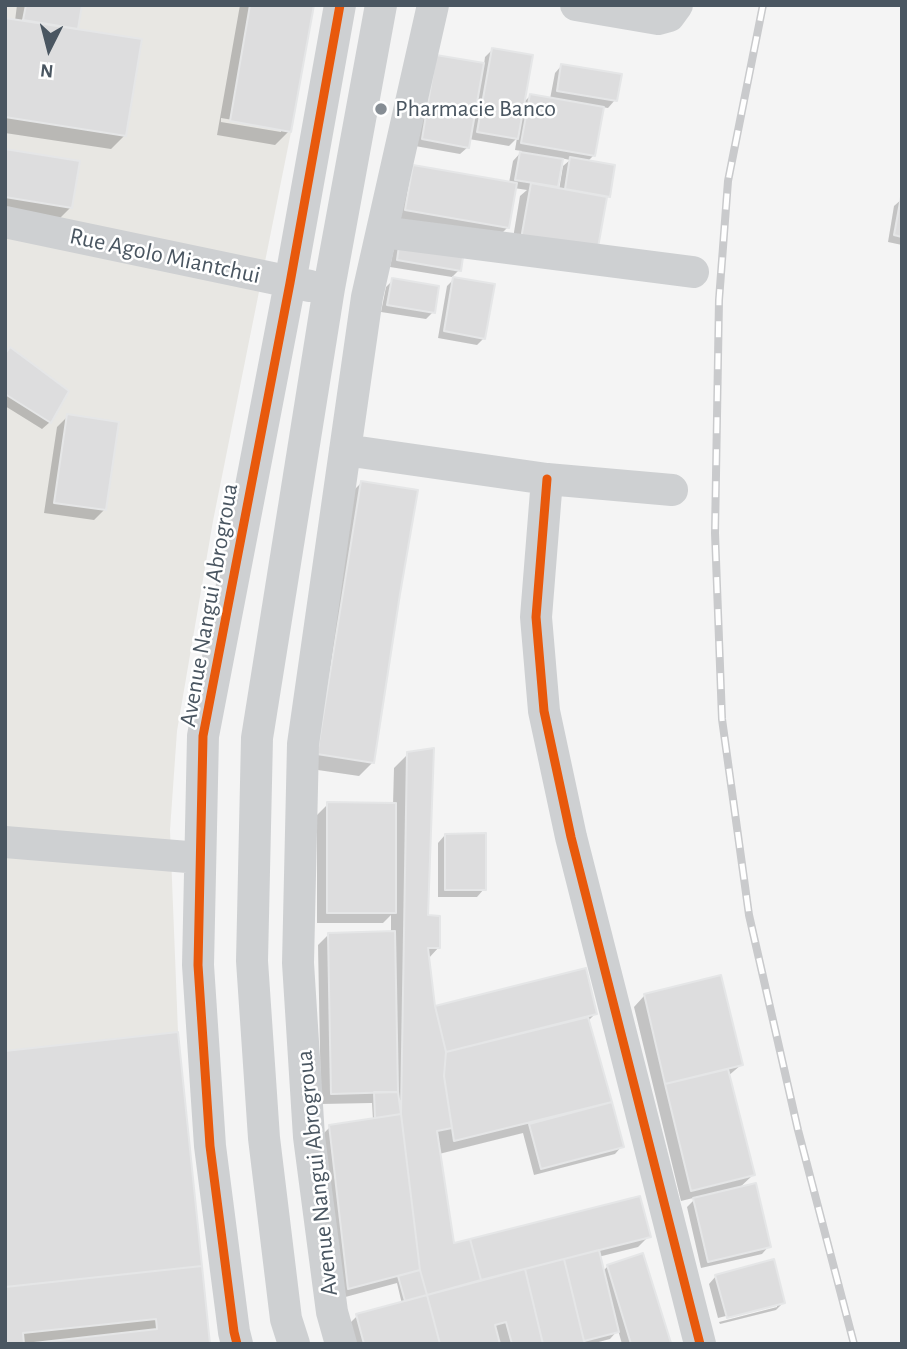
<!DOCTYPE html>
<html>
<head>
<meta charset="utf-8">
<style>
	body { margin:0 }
	#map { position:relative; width:907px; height:1349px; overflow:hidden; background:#f4f4f4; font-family:"Alegreya Sans",sans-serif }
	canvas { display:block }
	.frame { position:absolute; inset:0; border:7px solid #4a5661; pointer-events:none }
	.north { position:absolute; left:14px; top:14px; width:70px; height:70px; -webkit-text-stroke:5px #fff; paint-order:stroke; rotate:186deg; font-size:19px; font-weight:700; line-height:28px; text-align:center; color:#4a5661 }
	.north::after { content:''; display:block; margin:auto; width:24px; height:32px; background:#4a5661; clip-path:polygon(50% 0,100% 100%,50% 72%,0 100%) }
</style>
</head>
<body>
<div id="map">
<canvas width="907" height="1349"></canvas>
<div class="frame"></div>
<div class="north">N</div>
</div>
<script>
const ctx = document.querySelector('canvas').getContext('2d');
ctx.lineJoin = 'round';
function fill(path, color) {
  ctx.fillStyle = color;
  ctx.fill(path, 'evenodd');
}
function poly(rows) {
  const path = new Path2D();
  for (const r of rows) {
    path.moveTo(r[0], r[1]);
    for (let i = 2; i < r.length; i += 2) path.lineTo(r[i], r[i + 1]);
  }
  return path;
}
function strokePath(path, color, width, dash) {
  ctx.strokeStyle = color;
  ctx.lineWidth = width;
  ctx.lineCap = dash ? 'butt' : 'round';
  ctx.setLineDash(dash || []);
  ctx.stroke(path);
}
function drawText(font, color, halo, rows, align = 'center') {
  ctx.font = font + ' "Alegreya Sans",sans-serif';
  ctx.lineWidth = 5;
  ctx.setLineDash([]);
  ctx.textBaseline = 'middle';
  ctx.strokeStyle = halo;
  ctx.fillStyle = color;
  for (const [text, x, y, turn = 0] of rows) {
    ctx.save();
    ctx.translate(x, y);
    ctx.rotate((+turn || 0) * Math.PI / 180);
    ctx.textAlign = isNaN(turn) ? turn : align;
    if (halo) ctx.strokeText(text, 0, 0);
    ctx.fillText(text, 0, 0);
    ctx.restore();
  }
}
fill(poly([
	[5,5,314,5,291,132,213,521,177,731,170,830,178,1032,210,1344,5,1344]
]), '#e8e7e3');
fill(poly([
	[17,5,80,5,35,20,35,24,125,135,111,149,5,133,5,19,15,21],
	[240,5,312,5,289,131,275,145,217,135],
	[221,118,281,128,281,132,221,122],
	[492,50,523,103,530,96,550,99,555,73,562,65,615,100,608,108,602,107,594,155,587,162,608,196,511,250,520,196,527,190,514,188,507,228,496,239,395,221,403,178,414,167,509,183,513,161,522,151,515,150,517,138,509,146,469,139,468,147,460,154,415,146,437,57,484,65,485,57],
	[561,158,570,160,563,166,559,190,554,189,556,186],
	[5,151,71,207,60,218,5,209],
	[902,199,902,245,888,242,894,206],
	[394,248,459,270,452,277,390,267],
	[454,279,484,338,477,345,438,338,447,286],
	[393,280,433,312,426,319,381,312,386,287],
	[5,355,67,392,50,422,42,429,5,406],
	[68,416,105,509,94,520,44,513,57,427],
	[361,483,373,762,359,776,304,768,347,497],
	[408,754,427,917,439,947,428,959,433,1008,595,1014,588,1021,622,1146,615,1154,534,1175,523,1133,439,1154,453,1246,649,1236,638,1247,598,1257,602,1272,608,1266,667,1344,622,1344,618,1330,610,1339,591,1344,347,1344,343,1330,357,1316,402,1304,397,1283,338,1299,319,1138,330,1127,373,1120,372,1103,321,1104,318,945,329,934,391,933,391,915,383,923,317,923,317,815,328,804,393,805,394,768],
	[445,835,484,889,477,897,438,897,438,843],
	[644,996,741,1065,728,1076,753,1175,738,1189,769,1246,762,1254,701,1268,687,1207,697,1197,681,1201,634,1007],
	[5,1052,208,1344,5,1344],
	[716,1276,784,1302,776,1310,720,1324,719,1322,777,1307,777,1303,718,1318,709,1284]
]), '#0003');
const building = poly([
	[26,5,82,5,78,29,23,20,26,5],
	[250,5,314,5,291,132,230,121,250,5],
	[5,18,142,39,126,136,5,117,5,18],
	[492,48,533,55,518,139,477,132,492,48],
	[436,55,484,63,469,148,422,139,436,55],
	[561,64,622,74,617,101,557,91,561,64],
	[530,94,604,107,595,156,521,143,530,94],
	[5,149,80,161,72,208,5,197,5,149],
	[520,152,563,159,558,187,515,180,520,152],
	[570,157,615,165,610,197,565,189,570,157],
	[413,165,517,183,509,228,405,210,413,165],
	[531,183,607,197,597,253,521,239,531,183],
	[901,197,902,197,902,237,894,235,901,197],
	[400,239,464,250,461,271,397,260,400,239],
	[453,277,495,284,485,339,444,331,453,277],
	[392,278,439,286,435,313,387,305,392,278],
	[10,347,69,391,51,423,5,394,5,354,10,347],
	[67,414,119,422,106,510,54,503,67,414],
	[361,481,418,490,400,594,374,763,317,754,361,481],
	[434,748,428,915,440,916,440,948,428,948,435,1006,446,1052,444,1076,452,1128,437,1131,454,1243,470,1239,481,1280,427,1295,420,1270,401,1114,407,752,434,748],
	[327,802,396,803,396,913,327,913,327,802],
	[486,833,486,890,445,890,445,834,486,833],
	[395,931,398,1092,331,1094,328,933,395,931],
	[586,968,597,1014,446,1052,435,1006,586,968],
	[721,975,743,1065,665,1084,644,994,721,975],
	[588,1017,612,1102,454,1141,444,1076,446,1052,588,1017],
	[178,1032,202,1266,5,1287,5,1051,178,1032],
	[728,1069,755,1175,691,1191,665,1084,728,1069],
	[374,1092,398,1092,401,1114,375,1118,374,1092],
	[612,1102,624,1147,541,1169,529,1124,612,1102],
	[401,1114,420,1270,348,1289,329,1125,401,1114],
	[756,1183,771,1247,708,1262,693,1198,756,1183],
	[640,1196,651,1237,481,1280,470,1239,640,1196],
	[599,1250,619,1332,584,1341,564,1259,599,1250],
	[643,1253,671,1343,668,1344,631,1344,607,1265,643,1253],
	[564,1259,584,1341,585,1344,543,1344,525,1269,564,1259],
	[774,1259,785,1303,727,1318,715,1275,774,1259],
	[202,1266,210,1344,25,1344,157,1329,156,1319,23,1333,24,1344,5,1344,5,1287,202,1266],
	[525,1269,543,1344,512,1344,506,1322,495,1325,500,1344,440,1344,427,1295,525,1269],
	[420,1270,427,1295,405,1301,398,1276,420,1270],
	[427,1295,440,1344,364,1344,356,1314,427,1295]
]);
fill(building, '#ddddde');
strokePath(building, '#e5e6e7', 2);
strokePath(poly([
	[576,5,658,19,669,16,677,5],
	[5,222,310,286],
	[382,232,693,272],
	[345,450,547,479,672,490],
	[547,479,536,617,544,711,571,837,700,1344],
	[5,842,200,858],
	[237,1344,234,1332,210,1146,198,965,203,736,290,283,340,5],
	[294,1344,286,1319,264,1138,252,961,257,738,329,288,381,5],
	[341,1344,332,1312,309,1137,298,963,303,744,367,297,433,5]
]), '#ced0d2', 32);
const rail = poly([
	[763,5,728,181,719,300,715,533,722,719,749,915,798,1130,854,1344]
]);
strokePath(rail, '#c9cacc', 8);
strokePath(rail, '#fff', 5, [16]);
strokePath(poly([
	[547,479,536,617,544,711,571,837,700,1344],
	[237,1344,234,1332,210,1146,198,965,203,736,290,283,340,5]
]), '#e8590c', 9);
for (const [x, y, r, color] of [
	[381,109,7,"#868d94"]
]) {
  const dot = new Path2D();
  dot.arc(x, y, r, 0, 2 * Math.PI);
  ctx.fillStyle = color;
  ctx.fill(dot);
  strokePath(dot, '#fff', 2.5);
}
drawText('24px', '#4a5661', '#fff', [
	["Pharmacie Banco",395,109]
], 'left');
drawText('24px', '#4a5661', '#fff', [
	["Rue Agolo Miantchui",165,256,12],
	["Avenue Nangui Abrogroua",209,605,-80],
	["Avenue Nangui Abrogroua",317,1173,-96]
]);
</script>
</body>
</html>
